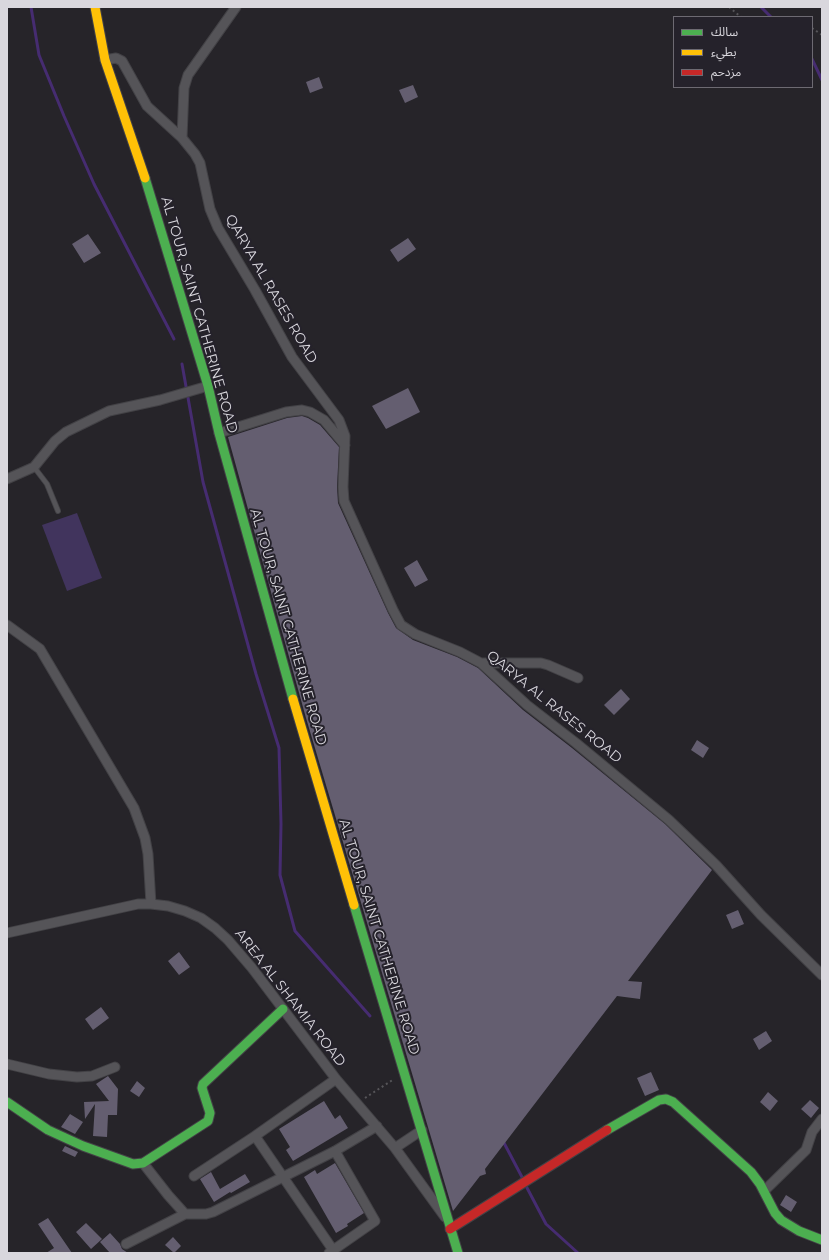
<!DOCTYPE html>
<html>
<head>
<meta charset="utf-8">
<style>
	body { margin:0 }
	#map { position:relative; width:829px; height:1260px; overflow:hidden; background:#262429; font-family:Montserrat,"Noto Sans Arabic",sans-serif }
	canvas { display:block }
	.frame { position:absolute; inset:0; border:8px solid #d9d7dd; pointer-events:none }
	.legend { position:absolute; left:673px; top:16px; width:140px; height:72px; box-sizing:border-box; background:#25222b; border:1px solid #6d6a72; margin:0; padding:5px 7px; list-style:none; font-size:12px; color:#d9d7dd }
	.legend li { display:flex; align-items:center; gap:8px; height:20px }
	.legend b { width:20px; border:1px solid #6d6a72 }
</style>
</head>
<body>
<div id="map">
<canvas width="829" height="1260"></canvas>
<div class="frame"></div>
<ul class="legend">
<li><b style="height:5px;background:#4caf50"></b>سالك</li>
<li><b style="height:5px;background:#ffc107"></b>بطيء</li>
<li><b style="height:5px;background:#c62828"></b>مزدحم</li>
</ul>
</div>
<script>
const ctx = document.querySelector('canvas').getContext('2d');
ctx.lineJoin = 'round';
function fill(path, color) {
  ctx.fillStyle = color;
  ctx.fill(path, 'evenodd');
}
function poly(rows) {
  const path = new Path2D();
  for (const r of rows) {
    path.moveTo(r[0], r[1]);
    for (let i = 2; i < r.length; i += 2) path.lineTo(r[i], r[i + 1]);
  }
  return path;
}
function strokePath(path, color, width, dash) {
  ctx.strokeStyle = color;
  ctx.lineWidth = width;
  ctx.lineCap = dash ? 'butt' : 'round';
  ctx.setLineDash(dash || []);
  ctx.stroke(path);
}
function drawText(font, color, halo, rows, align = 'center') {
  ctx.font = font + ' Montserrat,sans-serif';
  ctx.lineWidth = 4;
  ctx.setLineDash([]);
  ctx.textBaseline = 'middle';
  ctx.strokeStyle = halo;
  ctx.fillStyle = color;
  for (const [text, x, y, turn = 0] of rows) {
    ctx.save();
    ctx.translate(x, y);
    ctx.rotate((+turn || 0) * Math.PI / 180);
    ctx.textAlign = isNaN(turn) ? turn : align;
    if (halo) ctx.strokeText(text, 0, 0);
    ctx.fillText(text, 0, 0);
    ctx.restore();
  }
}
fill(poly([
	[77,513,102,578,67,591,42,525]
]), '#41345d');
strokePath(poly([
	[31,7,39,55,64,116,94,184,174,339],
	[761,7,771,17],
	[812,59,822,80],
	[182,364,203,482,256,674,279,748,281,824,280,875,295,931,370,1016],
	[503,1141,523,1179],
	[525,1184,546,1224,578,1253]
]), '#462c71', 3);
fill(poly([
	[319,77,323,88,310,93,306,82],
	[413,85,418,97,405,103,399,90],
	[88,234,101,253,84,263,72,244],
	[408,238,416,249,398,262,390,250],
	[408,388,420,412,386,429,372,406],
	[302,416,308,418,320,425,339,447,337,487,338,503,388,613,396,628,413,640,457,657,478,668,523,710,572,748,665,824,712,870,628,981,642,982,640,999,617,996,485,1169,486,1174,480,1176,453,1211,306,718,228,437,287,418],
	[417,560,428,580,415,587,404,568],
	[621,689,630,699,614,715,604,705],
	[697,740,709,748,703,758,691,750],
	[738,910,744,924,732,929,726,915],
	[179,952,190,967,179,975,168,961],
	[101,1007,109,1018,93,1030,85,1019],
	[766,1031,772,1041,759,1050,753,1039],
	[651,1072,659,1090,645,1096,637,1078],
	[108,1076,118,1089,117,1115,108,1115,107,1137,93,1136,95,1104,85,1119,84,1102,109,1101,96,1084],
	[137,1081,145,1088,139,1097,130,1091],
	[768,1092,778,1101,770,1111,760,1102],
	[810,1100,819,1108,811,1118,801,1109],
	[324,1101,335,1119,340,1115,348,1128,293,1161,286,1150,290,1147,279,1129],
	[70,1114,83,1122,75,1134,61,1127],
	[65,1146,78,1152,75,1157,62,1151],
	[335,1163,364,1213,347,1224,348,1226,336,1233,304,1177,315,1170,317,1174],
	[211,1172,220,1189,245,1174,250,1182,231,1193,230,1192,214,1202,200,1179],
	[786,1195,797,1202,791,1212,780,1205],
	[48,1218,72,1253,46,1253,54,1248,38,1224],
	[86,1223,102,1239,91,1249,76,1232],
	[110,1233,120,1244,122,1249,128,1253,110,1253,100,1242],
	[173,1237,181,1246,174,1253,165,1245]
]), '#645e70');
const lane = poly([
	[34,467,47,484,58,511]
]);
const street = poly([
	[105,60,116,58,122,61,147,106,182,138,195,154,200,163,210,209,218,228,255,290,292,357,339,420,345,436,343,487,344,501,393,610,401,625,415,634,460,652,481,663,527,705,576,743,669,820,716,865,761,915,822,975],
	[182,138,184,88,188,75,236,7],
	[219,433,286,412,302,410,310,412,324,420,345,445],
	[7,479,34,467,55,441,66,432,109,411,160,400,208,386],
	[7,625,40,649,134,808,145,838,148,854,151,904],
	[481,663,541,663,548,665,578,678],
	[7,933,138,904,151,904,168,906,185,911,201,918,215,928,228,940,252,968,336,1079,395,1148,445,1217],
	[7,1064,49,1074,77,1077,92,1076,115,1067],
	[395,1148,422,1130],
	[143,1163,168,1195,185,1214],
	[194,1176,255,1136],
	[764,1191,806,1150,812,1132,822,1119],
	[126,1244,185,1214,206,1214,213,1212,335,1151,377,1126],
	[333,1250,255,1136,336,1079],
	[329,1253,375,1221,335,1151]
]);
const fast = poly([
	[145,178,208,386,219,433,293,699],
	[354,905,458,1253],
	[7,1102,48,1130,83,1146,133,1164,143,1163,208,1121,210,1113,202,1088,203,1084,283,1009],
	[607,1130,659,1100,666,1099,673,1102,751,1172,760,1184,775,1213,781,1220,799,1231,822,1240]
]);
const slow = poly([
	[95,7,105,60,145,178],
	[293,699,354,905]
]);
const jam = poly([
	[450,1229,607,1130]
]);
strokePath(lane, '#434246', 6);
strokePath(street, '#434246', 11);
strokePath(fast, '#434246', 11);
strokePath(slow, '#434246', 11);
strokePath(jam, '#434246', 11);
strokePath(poly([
	[729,7,741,17],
	[790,17,795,17],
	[812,28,822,35],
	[365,1098,394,1079]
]), '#565559', 2, [2, 3]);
strokePath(lane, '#555458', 4.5);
strokePath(street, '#555458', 9);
strokePath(fast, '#4caf50', 9);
strokePath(slow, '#ffc107', 9);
strokePath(jam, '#c62828', 9);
drawText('14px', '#d9d7dd', '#25222b', [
	["QARYA AL RASES ROAD",271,289,60],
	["AL TOUR, SAINT CATHERINE ROAD",199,315,74],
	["AL TOUR, SAINT CATHERINE ROAD",288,627,74],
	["QARYA AL RASES ROAD",554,707,39],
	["AL TOUR, SAINT CATHERINE ROAD",379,937,73],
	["AREA AL SHAMIA ROAD",290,998,52]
]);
</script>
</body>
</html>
